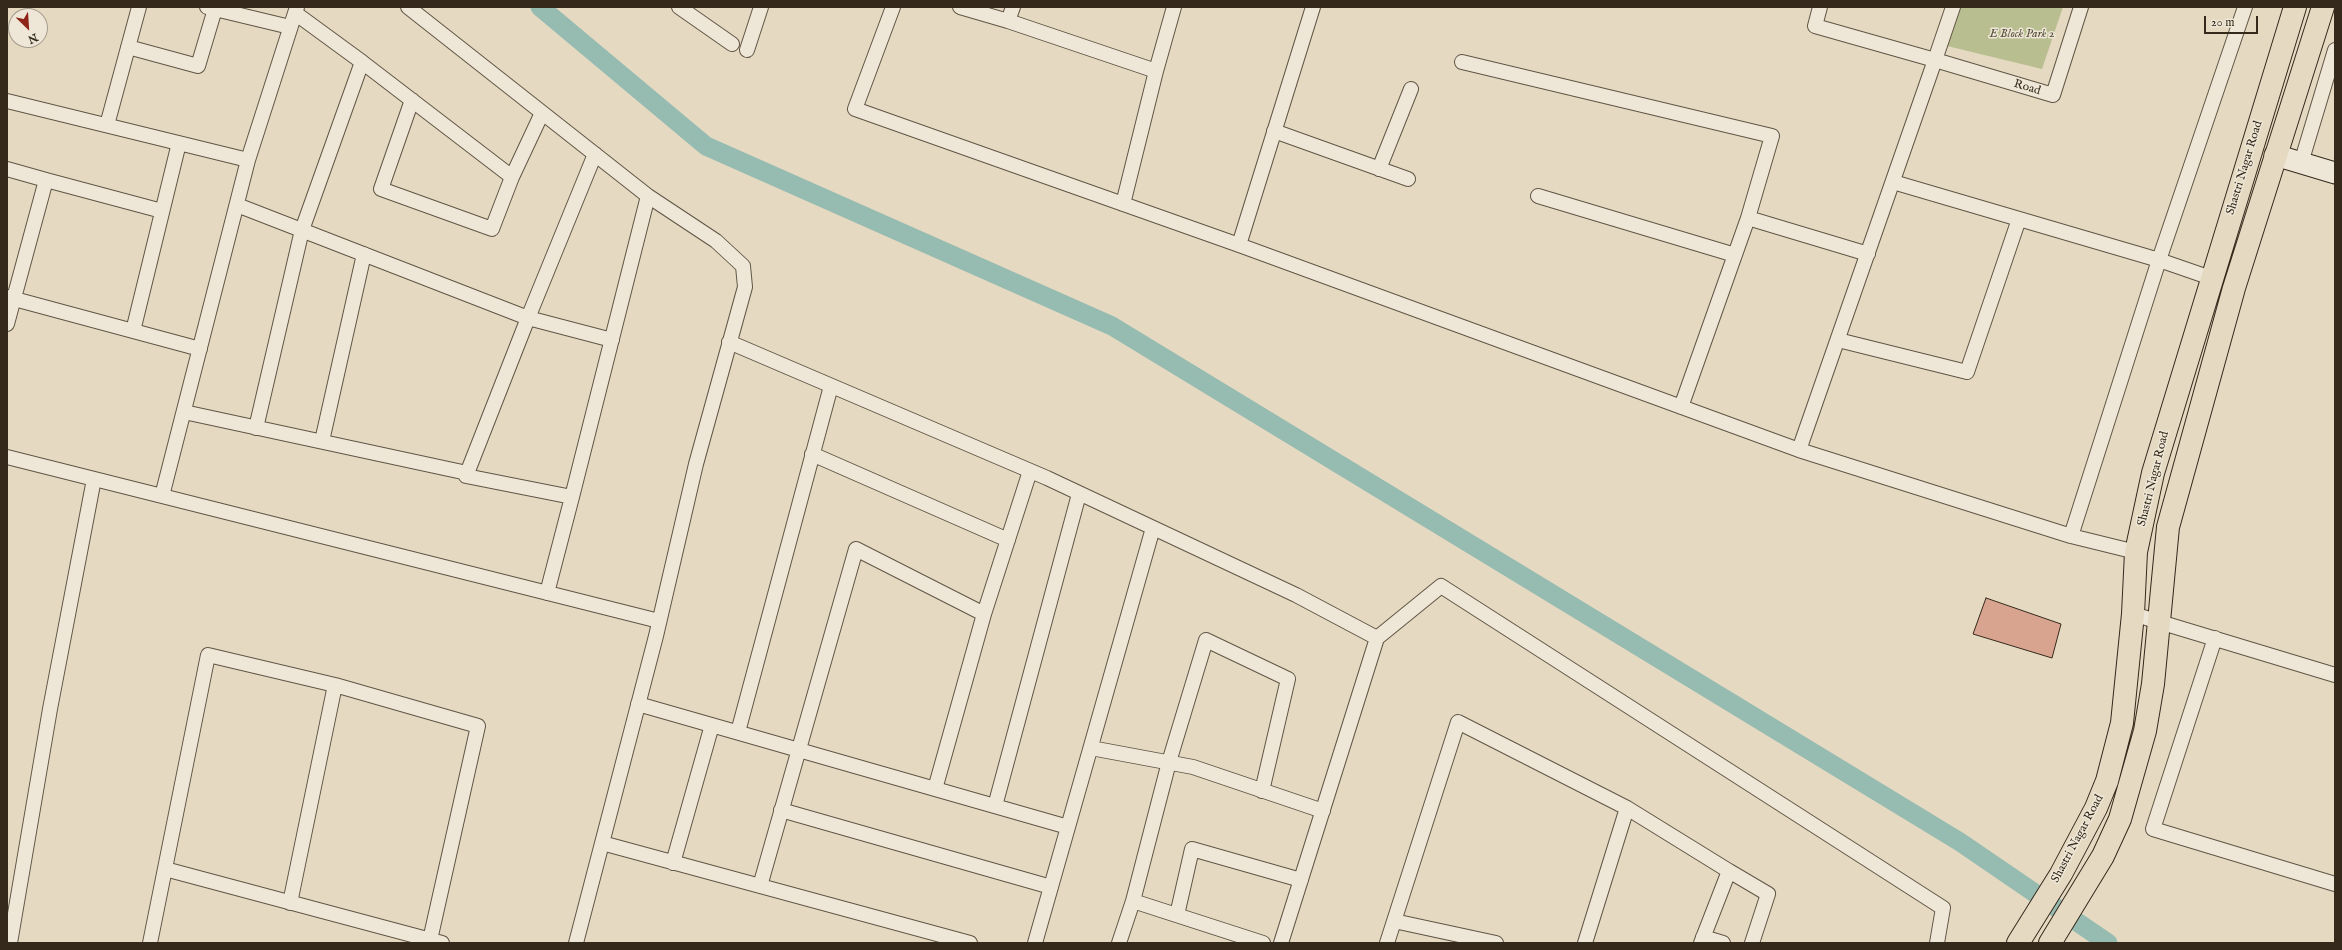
<!DOCTYPE html>
<html>
<head>
<meta charset="utf-8">
<style>
	body { margin:0 }
	#map { position:relative; width:2342px; height:950px; overflow:hidden; background:#e5dac1; font-family:"IM FELL English",serif }
	canvas { display:block }
	.frame { position:absolute; inset:0; border:8px solid #35291c; pointer-events:none }
	.north { position:absolute; left:8px; top:8px; width:40px; height:40px; box-sizing:border-box; background:#eee7d7; border:1px solid #a49b8c; border-radius:50%; rotate:155deg; font-size:11px; font-weight:700; line-height:16px; text-align:center; color:#35291c }
	.north::after { content:''; display:block; margin:auto; width:14px; height:18px; background:#8f2418; clip-path:polygon(50% 0,100% 100%,50% 72%,0 100%) }
	.scale { position:absolute; left:2204px; top:16px; width:54px; height:18px; box-sizing:border-box; border:2px solid #35291c; border-top:0; padding-left:5px; font-size:12px; line-height:14px; white-space:nowrap; color:#35291c; -webkit-text-stroke:3px #eee7d7; paint-order:stroke }
</style>
</head>
<body>
<div id="map">
<canvas width="2342" height="950"></canvas>
<div class="frame"></div>
<div class="north">N</div>
<div class="scale">20 m</div>
</div>
<script>
const ctx = document.querySelector('canvas').getContext('2d');
ctx.lineJoin = 'round';
function fill(path, color) {
  ctx.fillStyle = color;
  ctx.fill(path, 'evenodd');
}
function poly(rows) {
  const path = new Path2D();
  for (const r of rows) {
    path.moveTo(r[0], r[1]);
    for (let i = 2; i < r.length; i += 2) path.lineTo(r[i], r[i + 1]);
  }
  return path;
}
function strokePath(path, color, width, dash) {
  ctx.strokeStyle = color;
  ctx.lineWidth = width;
  ctx.lineCap = dash ? 'butt' : 'round';
  ctx.setLineDash(dash || []);
  ctx.stroke(path);
}
function drawText(font, color, halo, rows, align = 'center') {
  ctx.font = font + ' "IM FELL English",serif';
  ctx.lineWidth = 3;
  ctx.setLineDash([]);
  ctx.textBaseline = 'middle';
  ctx.strokeStyle = halo;
  ctx.fillStyle = color;
  for (const [text, x, y, turn = 0] of rows) {
    ctx.save();
    ctx.translate(x, y);
    ctx.rotate((+turn || 0) * Math.PI / 180);
    ctx.textAlign = isNaN(turn) ? turn : align;
    if (halo) ctx.strokeText(text, 0, 0);
    ctx.fillText(text, 0, 0);
    ctx.restore();
  }
}
fill(poly([
	[1961,7,2063,7,2042,69,1947,46]
]), '#b8be90');
strokePath(poly([
	[540,7,706,146,1112,326,1960,842,2108,943]
]), '#96bbb1', 19);
const building = poly([
	[1986,598,2061,624,2052,658,1973,634,1986,598]
]);
fill(building, '#d8a490');
strokePath(building, '#35291c', 1);
const street = poly([
	[408,7,648,196,716,241,743,266,745,287,696,464,656,636,576,943],
	[679,7,732,44],
	[893,7,855,109,1239,245,1799,450,2071,536,2136,552],
	[960,7,1008,21],
	[1013,7,1008,21,1156,71,1123,204],
	[1820,7,1815,26,1935,60,1953,7],
	[215,9,290,27],
	[128,47,198,66,215,9,207,7],
	[747,50,761,7],
	[362,62,512,177,492,229,381,189,412,100],
	[1462,62,1772,136,1748,218],
	[1156,71,1174,7],
	[7,101,248,160],
	[107,125,139,7],
	[1274,131,1408,179],
	[2301,163,2335,50],
	[7,169,46,180,7,324],
	[1379,169,1411,89],
	[512,177,542,113],
	[46,180,162,211],
	[1893,182,2159,260,2211,278],
	[1538,196,1735,255],
	[237,205,528,318,595,154],
	[1239,245,1313,7],
	[7,297,200,349],
	[133,331,179,143],
	[1838,340,1967,372,2019,219],
	[729,342,1047,478,1296,595,1377,638,1281,943],
	[1681,407,1748,218,1868,254],
	[184,412,467,473],
	[256,428,302,230,362,62,295,13],
	[322,441,364,254],
	[1799,450,1935,60,2053,95,2081,7],
	[812,454,1008,540],
	[7,457,659,621],
	[162,496,248,160,297,7],
	[572,497,648,196],
	[2071,536,2159,260,2245,7],
	[547,593,572,497,466,476,528,318,612,340],
	[984,614,1030,471],
	[2133,614,2335,675],
	[1377,638,1441,586,1943,908,1937,943],
	[2215,638,2153,829,2335,884],
	[638,704,1068,827],
	[738,732,831,386],
	[1091,748,1193,767,1323,811],
	[995,806,1079,494],
	[1627,808,1729,871,1701,943],
	[781,810,1051,887],
	[602,843,970,943],
	[673,863,712,725],
	[165,869,442,943],
	[1729,871,1768,894,1752,943],
	[760,886,856,549,984,614,935,789],
	[1133,901,1263,943],
	[290,903,335,685],
	[1177,915,1192,849,1301,880],
	[1394,921,1496,943],
	[1703,937,1723,943],
	[10,943,50,709,94,479],
	[150,943,208,655,335,685,478,726,430,940],
	[1035,943,1153,528],
	[1119,943,1133,901,1169,762,1206,640,1288,679,1262,791],
	[1387,943,1458,722,1627,808,1585,943]
]);
const secondary = poly([
	[2275,155,2335,173]
]);
const highway = poly([
	[2018,943,2061,874,2096,808,2107,781,2122,723,2133,614,2136,552,2153,473,2295,7],
	[2050,943,2103,856,2120,819,2145,731,2153,684,2168,527,2234,288,2323,7]
]);
strokePath(street, '#615545', 16);
strokePath(secondary, '#35291c', 23);
strokePath(highway, '#35291c', 24);
strokePath(street, '#eee7d7', 14);
strokePath(secondary, '#eee7d7', 21);
strokePath(highway, '#e5dac1', 22);
drawText('italic 12px', '#564e39', '#eee7d7', [
	["E Block Park 2",2022,35]
]);
drawText('12px', '#35291c', '#eee7d7', [
	["Road",2027,88,17],
	["Shastri Nagar Road",2245,168,-73],
	["Shastri Nagar Road",2154,479,-76],
	["Shastri Nagar Road",2078,839,-62]
]);
</script>
</body>
</html>
